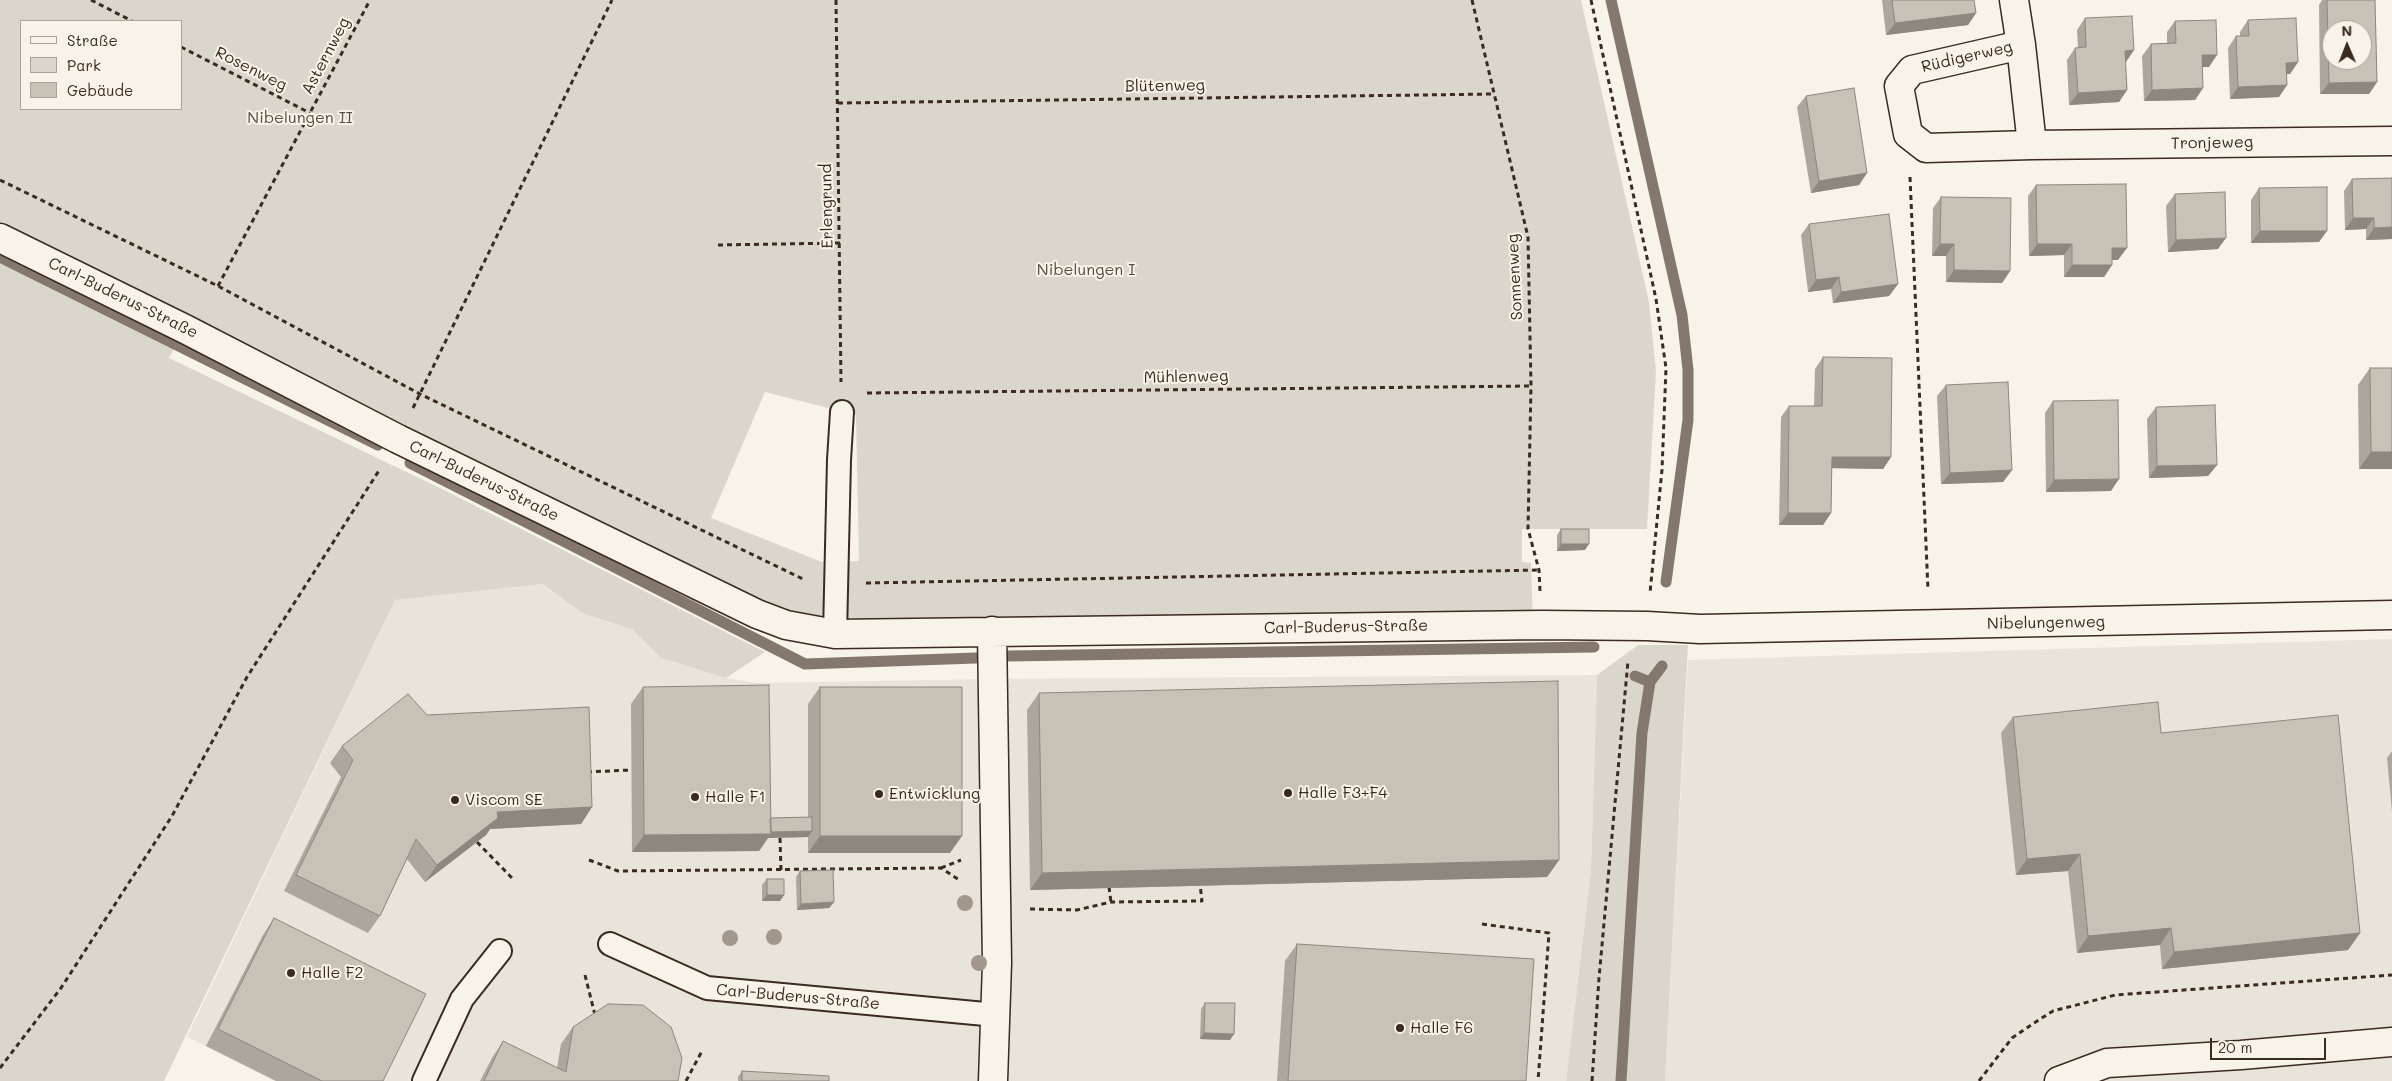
<!DOCTYPE html>
<html>
<head>
<meta charset="utf-8">
<style>
	body { margin:0 }
	#map { position:relative; width:2392px; height:1081px; overflow:hidden; background:#f7f3e8; font-family:Mali,sans-serif }
	canvas { display:block }
	.legend { position:absolute; left:20px; top:20px; width:162px; height:90px; box-sizing:border-box; background:#f7f3e8; border:1px solid #aca397; margin:0; padding:6px 9px; list-style:none; font-size:15px; color:#3b2a1e }
	.legend li { display:flex; align-items:center; gap:10px; height:25px }
	.legend b { width:25px; border:1px solid #aca397 }
	.north { position:absolute; left:2322px; top:20px; width:50px; height:50px; box-sizing:border-box; background:#f7f3e8; border:1px solid #aca397; border-radius:50%; rotate:359deg; font-size:14px; font-weight:700; line-height:20px; text-align:center; color:#3b2a1e }
	.north::after { content:''; display:block; margin:auto; width:18px; height:22px; background:#3b2a1e; clip-path:polygon(50% 0,100% 100%,50% 72%,0 100%) }
	.scale { position:absolute; left:2210px; top:1038px; width:116px; height:22px; box-sizing:border-box; border:2px solid #3b2a1e; border-top:0; padding-left:6px; font-size:15px; line-height:18px; white-space:nowrap; color:#3b2a1e; -webkit-text-stroke:4px #f7f3e8; paint-order:stroke }
</style>
</head>
<body>
<div id="map">
<canvas width="2392" height="1081"></canvas>
<ul class="legend">
<li><b style="height:6px;background:#f7f3e8"></b>Straße</li>
<li><b style="height:14px;background:#dbd6cb"></b>Park</li>
<li><b style="height:14px;background:#c8c1b6"></b>Gebäude</li>
</ul>
<div class="north">N</div>
<div class="scale">20 m</div>
</div>
<script>
const ctx = document.querySelector('canvas').getContext('2d');
ctx.lineJoin = 'round';
function fill(path, color) {
  ctx.fillStyle = color;
  ctx.fill(path, 'evenodd');
}
function poly(rows) {
  const path = new Path2D();
  for (const r of rows) {
    path.moveTo(r[0], r[1]);
    for (let i = 2; i < r.length; i += 2) path.lineTo(r[i], r[i + 1]);
  }
  return path;
}
function strokePath(path, color, width, dash) {
  ctx.strokeStyle = color;
  ctx.lineWidth = width;
  ctx.lineCap = dash ? 'butt' : 'round';
  ctx.setLineDash(dash || []);
  ctx.stroke(path);
}
function drawText(font, color, halo, rows, align = 'center') {
  ctx.font = font + ' Mali,sans-serif';
  ctx.lineWidth = 4;
  ctx.setLineDash([]);
  ctx.textBaseline = 'middle';
  ctx.strokeStyle = halo;
  ctx.fillStyle = color;
  for (const [text, x, y, turn = 0] of rows) {
    ctx.save();
    ctx.translate(x, y);
    ctx.rotate((+turn || 0) * Math.PI / 180);
    ctx.textAlign = isNaN(turn) ? turn : align;
    if (halo) ctx.strokeText(text, 0, 0);
    ctx.fillText(text, 0, 0);
    ctx.restore();
  }
}
fill(poly([
	[543,584,582,613,631,629,661,658,726,678,758,683,993,679,1597,675,1591,871,1566,1081,275,1081,187,1037,395,600],
	[2392,639,2392,1081,1665,1081,1688,660]
]), '#e9e4d9');
fill(poly([
	[0,0,1581,0,1649,302,1656,372,1647,529,1522,529,1522,562,1531,563,1533,625,790,627,185,329,169,358,446,491,765,652,726,678,661,658,631,629,582,613,543,584,395,600,164,1081,0,1081],
	[21,21,181,21,181,109,21,109],
	[765,392,856,415,859,561,822,562,711,518],
	[1638,645,1688,645,1665,1081,1566,1081,1591,871,1597,675]
]), '#dbd6cb');
strokePath(poly([
	[1611,0,1682,315,1688,370,1688,420,1666,582],
	[0,257,378,445],
	[410,463,805,664,976,658],
	[1009,656,1594,647],
	[1635,676,1650,682],
	[1621,1081,1642,733,1650,682,1662,666]
]), '#84786c', 11);
const lane = poly([
	[835,634,839,460,842,412],
	[610,944,707,988,996,1015],
	[424,1081,462,999,500,951]
]);
const street = poly([
	[2014,0,2021,45,2032,145,1926,148,1908,134,1899,86,1912,70,2021,45],
	[2032,145,2392,141],
	[0,238,185,329,398,439,757,614,786,625,835,634,1542,625,1647,626,1700,629,2392,615],
	[992,631,997,963,993,1081],
	[2059,1081,2107,1063,2241,1055,2392,1042]
]);
strokePath(lane, '#3b2a1e', 26);
strokePath(street, '#3b2a1e', 31);
strokePath(poly([
	[91,0,132,21],
	[836,0,841,382],
	[1472,0,1528,237,1531,386,1528,529,1539,570,1540,591],
	[1591,0,1656,299,1666,368,1662,470,1650,593],
	[181,47,310,113],
	[838,103,1492,94],
	[1910,177,1928,590],
	[0,180,218,286,420,394,805,580],
	[718,245,840,243],
	[218,286,370,0],
	[867,393,1531,386],
	[413,408,612,0],
	[866,583,1539,570],
	[587,772,631,770],
	[780,838,781,870],
	[477,842,513,879],
	[589,860,618,871,941,868,961,881],
	[941,868,961,860],
	[1109,887,1111,902],
	[1030,909,1077,910,1111,902,1202,901,1200,884],
	[1482,924,1549,933,1538,1081],
	[585,975,595,1015],
	[0,1068,61,988,172,816,247,677,380,469],
	[686,1081,702,1051],
	[1592,1081,1599,978,1628,661],
	[1979,1081,2012,1038,2034,1023,2053,1011,2115,995,2392,975]
]), '#3b2a1e', 3, [5, 4]);
strokePath(lane, '#f7f3e8', 22);
strokePath(street, '#f7f3e8', 28);
ctx.fillStyle = '#a1978c';
for (const [x, y] of [
	[965,903],
	[774,937],
	[730,938],
	[979,963]
]) {
  ctx.beginPath();
  ctx.arc(x, y, 8, 0, 2 * Math.PI);
  ctx.fill();
}
fill(poly([
	[1882,0,1974,0,1976,13,1968,25,1886,35],
	[2322,0,2375,0,2377,82,2369,94,2320,94,2319,5],
	[2085,18,2134,50,2125,62,2127,90,2119,102,2069,105,2067,60,2075,48,2078,48,2077,30],
	[2248,20,2298,62,2290,74,2287,74,2287,85,2279,97,2230,99,2228,48,2236,36,2240,36,2240,32],
	[2175,21,2209,67,2203,67,2203,88,2195,100,2144,101,2142,56,2151,44,2167,43,2167,32],
	[1806,96,1867,173,1859,185,1811,193,1797,107],
	[2392,178,2392,239,2366,240,2366,229,2345,230,2344,191,2352,179],
	[2036,185,2118,260,2112,260,2112,265,2104,277,2064,277,2064,255,2029,256,2028,196],
	[2259,188,2319,242,2251,243,2251,200],
	[2175,194,2218,249,2168,252,2166,206],
	[1941,197,2010,271,2002,283,1946,282,1946,256,1932,256,1933,208],
	[1809,224,1898,284,1889,296,1833,303,1831,289,1808,292,1801,235],
	[1823,357,1891,457,1883,469,1832,468,1831,513,1823,525,1779,525,1781,417,1789,406,1814,406,1815,369],
	[2370,368,2392,469,2359,469,2358,385],
	[1946,385,2012,470,2003,482,1941,484,1937,396],
	[2053,401,2111,491,2046,492,2045,413],
	[2156,407,2217,465,2208,476,2149,478,2147,419],
	[1561,529,1585,550,1557,551,1557,535],
	[643,687,770,818,808,817,808,704,820,687,950,853,808,853,808,837,768,838,759,851,632,852,631,704],
	[1039,693,1559,860,1547,877,1030,890,1027,710],
	[427,715,592,807,581,824,490,829,486,835,425,882,407,859,380,916,368,933,284,891,341,777,330,763,342,746],
	[2013,717,2161,733,2360,933,2348,950,2162,969,2160,945,2077,953,2068,871,2016,875,2001,733],
	[2392,751,2392,812,2387,758],
	[800,871,834,902,829,908,797,910,796,877],
	[767,879,784,895,780,901,762,901,762,885],
	[274,918,383,1081,276,1081,206,1046,263,935],
	[1297,944,1526,1081,1277,1081,1285,961],
	[1205,1003,1230,1040,1200,1039,1201,1009],
	[573,1027,678,1081,480,1081,492,1058,503,1041,557,1068,561,1044],
	[742,1071,829,1081,738,1081,738,1077]
]), '#aca69d');
fill(poly([
	[1976,13,1968,25,1886,35,1895,23],
	[2134,50,2126,62,2117,63,2125,51],
	[2202,55,2217,55,2209,67,2194,67],
	[2298,62,2290,74,2278,74,2286,63],
	[2377,82,2369,94,2320,94,2329,83],
	[2287,85,2279,97,2230,99,2238,87],
	[2203,88,2195,100,2144,101,2152,90],
	[2127,90,2119,102,2069,105,2078,93],
	[1867,173,1859,185,1811,193,1819,181],
	[2353,218,2374,218,2366,229,2345,230],
	[2392,227,2392,239,2366,240,2374,228],
	[2260,231,2327,231,2319,242,2251,243],
	[2226,238,2218,249,2168,252,2176,240],
	[1940,244,1954,244,1946,256,1932,256],
	[2037,244,2072,244,2064,255,2029,256],
	[2112,248,2127,248,2118,260,2103,260],
	[2072,265,2112,265,2104,277,2064,277],
	[1954,270,2010,271,2002,283,1946,282],
	[1839,277,1831,289,1808,292,1816,280],
	[1898,284,1889,296,1833,303,1841,292],
	[2371,452,2392,452,2392,469,2359,469],
	[1832,457,1891,457,1883,469,1824,468],
	[2217,465,2208,476,2149,478,2157,466],
	[2012,470,2003,482,1941,484,1950,473],
	[2119,479,2111,491,2046,492,2054,480],
	[1788,513,1831,513,1823,525,1779,525],
	[1561,544,1589,544,1585,550,1557,551],
	[592,807,581,824,490,829,486,835,425,882,437,865,497,812],
	[812,831,808,837,768,838,759,851,632,852,644,835],
	[820,836,962,836,950,853,808,853],
	[2080,854,2068,871,2016,875,2027,859],
	[1559,860,1547,877,1030,890,1042,873],
	[767,895,784,895,780,901,762,901],
	[834,902,829,908,797,910,801,904],
	[2171,928,2160,945,2077,953,2088,936],
	[2360,933,2348,950,2162,969,2174,952],
	[1204,1033,1234,1034,1230,1040,1200,1039]
]), '#8c877f');
const building = poly([
	[1892,0,1974,0,1976,13,1895,23,1892,0],
	[2327,0,2375,0,2377,82,2329,83,2327,0],
	[2332,30,2362,30,2362,60,2332,60,2332,30],
	[2132,16,2134,50,2125,51,2127,90,2078,93,2075,48,2086,47,2085,18,2132,16],
	[2296,18,2298,62,2286,63,2287,85,2238,87,2236,36,2249,36,2248,20,2296,18],
	[2216,20,2217,55,2202,55,2203,88,2152,90,2151,44,2176,43,2175,21,2216,20],
	[1854,88,1867,173,1819,181,1806,96,1854,88],
	[2392,178,2392,227,2374,228,2374,218,2353,218,2352,179,2392,178],
	[2126,184,2127,248,2112,248,2112,265,2072,265,2072,244,2037,244,2036,185,2126,184],
	[2327,187,2327,231,2260,231,2259,188,2327,187],
	[2225,192,2226,238,2176,240,2175,194,2225,192],
	[1941,197,2011,198,2010,271,1954,270,1954,244,1940,244,1941,197],
	[1889,214,1898,284,1841,292,1839,277,1816,280,1809,224,1889,214],
	[1823,357,1892,358,1891,457,1832,457,1831,513,1788,513,1789,406,1822,406,1823,357],
	[2370,368,2392,368,2392,452,2371,452,2370,368],
	[2008,382,2012,470,1950,473,1946,385,2008,382],
	[2118,400,2119,479,2054,480,2053,401,2118,400],
	[2215,405,2217,465,2157,466,2156,407,2215,405],
	[1561,529,1589,529,1589,544,1561,544,1561,529],
	[1558,681,1559,860,1042,873,1039,693,1558,681],
	[769,685,771,834,644,835,643,687,769,685],
	[820,687,962,687,962,836,820,836,820,687],
	[408,694,427,715,589,707,592,807,497,812,498,818,437,865,416,839,380,916,296,875,353,760,342,746,408,694],
	[2158,702,2161,733,2338,715,2360,933,2174,952,2171,928,2088,936,2080,854,2027,859,2013,717,2158,702],
	[812,817,812,831,771,832,770,818,812,817],
	[833,870,834,902,801,904,800,871,833,870],
	[767,879,784,879,784,895,767,895,767,879],
	[274,918,426,994,383,1081,322,1081,218,1029,274,918],
	[1297,944,1534,959,1526,1081,1288,1081,1297,944],
	[1205,1003,1235,1003,1234,1034,1204,1033,1205,1003],
	[608,1004,643,1005,671,1027,682,1058,678,1081,484,1081,503,1041,566,1072,573,1027,608,1004],
	[742,1071,829,1076,829,1081,742,1081,742,1071]
]);
fill(building, '#c8c1b6');
strokePath(building, '#8c877f', 1);
for (const [x, y, r, color] of [
	[1288,793,5,"#3b2a1e"],
	[879,794,5,"#3b2a1e"],
	[695,797,5,"#3b2a1e"],
	[455,800,5,"#3b2a1e"],
	[291,973,5,"#3b2a1e"],
	[1400,1028,5,"#3b2a1e"]
]) {
  const dot = new Path2D();
  dot.arc(x, y, r, 0, 2 * Math.PI);
  ctx.fillStyle = color;
  ctx.fill(dot);
  strokePath(dot, '#f7f3e8', 2);
}
drawText('16px', '#3b2a1e', '#f7f3e8', [
	["Asternweg",326,56,-62],
	["Rüdigerweg",1967,57,-13],
	["Rosenweg",251,69,27],
	["Blütenweg",1165,86,-1],
	["Tronjeweg",2212,143,-1],
	["Erlengrund",827,206,-91],
	["Sonnenweg",1515,277,-93],
	["Carl-Buderus-Straße",123,298,26],
	["Mühlenweg",1186,377,-1],
	["Carl-Buderus-Straße",484,481,26],
	["Nibelungenweg",2046,623,-1],
	["Carl-Buderus-Straße",1346,627,-1],
	["Carl-Buderus-Straße",798,997,5]
]);
drawText('16px', '#5b4c41', '#f7f3e8', [
	["Nibelungen II",300,118],
	["Nibelungen I",1086,270]
]);
drawText('16px', '#3b2a1e', '#f7f3e8', [
	["Halle F3+F4",1298,793],
	["Entwicklung",889,794],
	["Halle F1",705,797],
	["Viscom SE",465,800],
	["Halle F2",301,973],
	["Halle F6",1410,1028]
], 'left');
</script>
</body>
</html>
